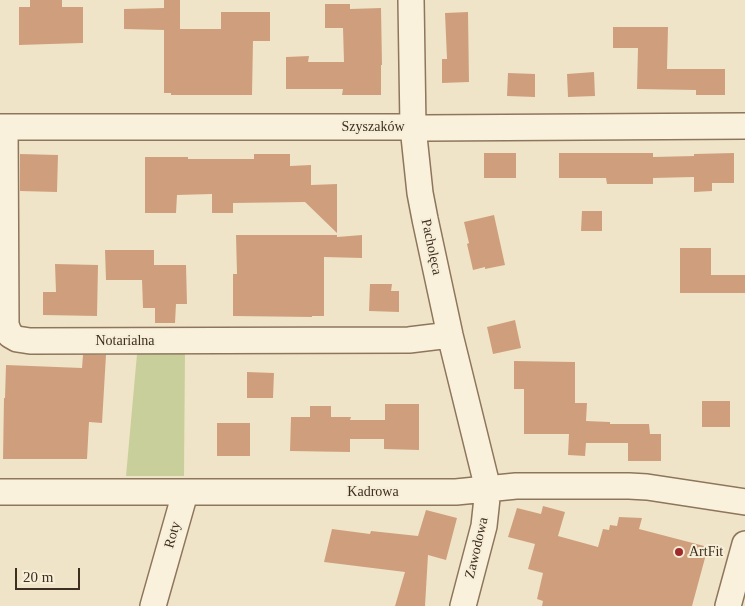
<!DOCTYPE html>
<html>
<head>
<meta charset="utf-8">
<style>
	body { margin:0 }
	#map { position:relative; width:745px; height:606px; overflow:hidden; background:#f0e4c8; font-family:"Times New Roman",serif }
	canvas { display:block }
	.scale { position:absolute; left:15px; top:568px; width:65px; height:22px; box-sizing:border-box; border:2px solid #3d2e20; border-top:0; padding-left:6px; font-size:15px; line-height:18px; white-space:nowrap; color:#3d2e20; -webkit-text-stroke:4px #f7eed8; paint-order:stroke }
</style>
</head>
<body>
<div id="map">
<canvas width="745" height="606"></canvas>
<div class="scale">20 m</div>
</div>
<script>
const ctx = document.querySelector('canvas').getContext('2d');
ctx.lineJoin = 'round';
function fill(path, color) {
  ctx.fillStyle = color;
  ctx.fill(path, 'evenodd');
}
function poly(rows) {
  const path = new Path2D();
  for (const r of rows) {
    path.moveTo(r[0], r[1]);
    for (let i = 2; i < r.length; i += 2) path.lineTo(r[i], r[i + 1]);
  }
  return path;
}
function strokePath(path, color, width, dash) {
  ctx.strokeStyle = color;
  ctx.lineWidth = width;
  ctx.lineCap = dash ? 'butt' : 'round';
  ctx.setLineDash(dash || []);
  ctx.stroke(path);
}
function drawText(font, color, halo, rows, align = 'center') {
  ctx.font = font + ' "Times New Roman",serif';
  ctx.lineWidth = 4;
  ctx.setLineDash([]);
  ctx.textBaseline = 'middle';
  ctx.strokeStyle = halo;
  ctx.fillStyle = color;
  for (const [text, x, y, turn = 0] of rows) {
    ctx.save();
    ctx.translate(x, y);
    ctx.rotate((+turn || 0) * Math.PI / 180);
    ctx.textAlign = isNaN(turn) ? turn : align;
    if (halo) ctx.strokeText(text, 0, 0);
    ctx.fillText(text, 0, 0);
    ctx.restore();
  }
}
fill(poly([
	[185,353,184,476,126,476,137,354]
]), '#c9cf9b');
fill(poly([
	[30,0,62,0,62,7,83,7,83,43,19,45,19,7,30,7],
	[164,0,180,0,180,29,221,29,221,12,270,12,270,41,253,41,252,95,171,95,171,93,164,93,164,30,124,29,124,9,164,8],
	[325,4,350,4,350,9,381,8,382,65,381,65,381,95,342,95,343,89,286,89,286,57,309,56,308,62,344,62,343,28,325,28],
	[468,12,469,82,442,83,442,59,447,59,445,13],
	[613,27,668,27,667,69,725,69,725,95,696,95,696,90,637,89,638,48,613,48],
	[594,72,595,96,568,97,567,74],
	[508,73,535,74,535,97,507,96],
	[484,153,516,153,516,178,484,178],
	[559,153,653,153,653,157,694,156,694,154,734,153,734,183,712,183,712,191,694,192,694,177,653,178,653,184,607,184,606,178,559,178],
	[20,154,58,155,57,192,20,191],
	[254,154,290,154,290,166,311,165,311,185,337,184,337,233,305,202,233,203,233,213,212,213,212,194,177,195,176,213,145,213,145,157,188,157,188,159,254,159],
	[582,211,602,211,602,231,581,231],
	[494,215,505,265,485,269,485,267,473,270,467,244,469,243,464,222],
	[236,235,337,235,337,237,362,235,362,258,324,257,324,316,312,316,312,317,233,316,233,274,237,274],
	[680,248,711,248,711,275,745,275,745,293,680,293],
	[105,250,154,250,154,265,186,265,187,304,176,304,175,323,155,323,155,308,143,308,142,280,106,280],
	[55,264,98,265,97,316,43,315,43,292,56,292],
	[370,284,392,284,391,291,399,291,399,312,369,311],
	[515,320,521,348,493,354,487,327],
	[83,355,106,355,102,423,89,422,87,459,3,459,4,398,5,398,6,365,82,368],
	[514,361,575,362,575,403,587,403,586,421,610,422,610,424,649,424,650,434,661,434,661,461,628,461,628,443,586,443,585,456,568,455,569,434,524,434,524,389,514,389],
	[247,372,274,373,273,398,247,398],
	[702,401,730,401,730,427,702,427],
	[385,404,419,404,419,450,384,449,384,439,350,439,350,452,290,451,291,417,310,417,310,406,331,406,331,417,351,417,350,420,385,420],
	[217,423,250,423,250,456,217,456],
	[543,506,565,512,558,536,598,547,603,529,609,530,610,525,617,526,619,517,642,518,639,529,708,547,692,606,542,606,543,601,537,599,543,573,528,569,535,544,508,537,517,508,541,514],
	[426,510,457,518,446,560,428,555,425,606,395,606,405,572,324,562,332,529,370,534,371,531,418,536]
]), '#cf9f7d');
const street = poly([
	[411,0,413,127,420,193,425,219,450,335,488,489,484,526,463,606],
	[0,127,413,127,425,128,745,126],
	[5,127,6,325,10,335,17,339,30,341,409,340,450,335],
	[0,492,456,492,516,486,629,486,647,487,745,502],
	[153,606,185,493],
	[728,606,745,544]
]);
strokePath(street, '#8d765c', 28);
strokePath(street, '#faf1dc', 25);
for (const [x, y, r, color] of [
	[679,552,5,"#9e2a2b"]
]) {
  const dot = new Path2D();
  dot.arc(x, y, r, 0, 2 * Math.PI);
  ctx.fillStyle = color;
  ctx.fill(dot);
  strokePath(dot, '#f7eed8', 2);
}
drawText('14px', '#3d2e20', '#f7eed8', [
	["Szyszaków",373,127],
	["Pacholęca",431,247,78],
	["Notarialna",125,341],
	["Kadrowa",373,492],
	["Roty",173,535,-74],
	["Zawodowa",477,548,-77]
]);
drawText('14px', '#3d2e20', '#f7eed8', [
	["ArtFit",689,552]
], 'left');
</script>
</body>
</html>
